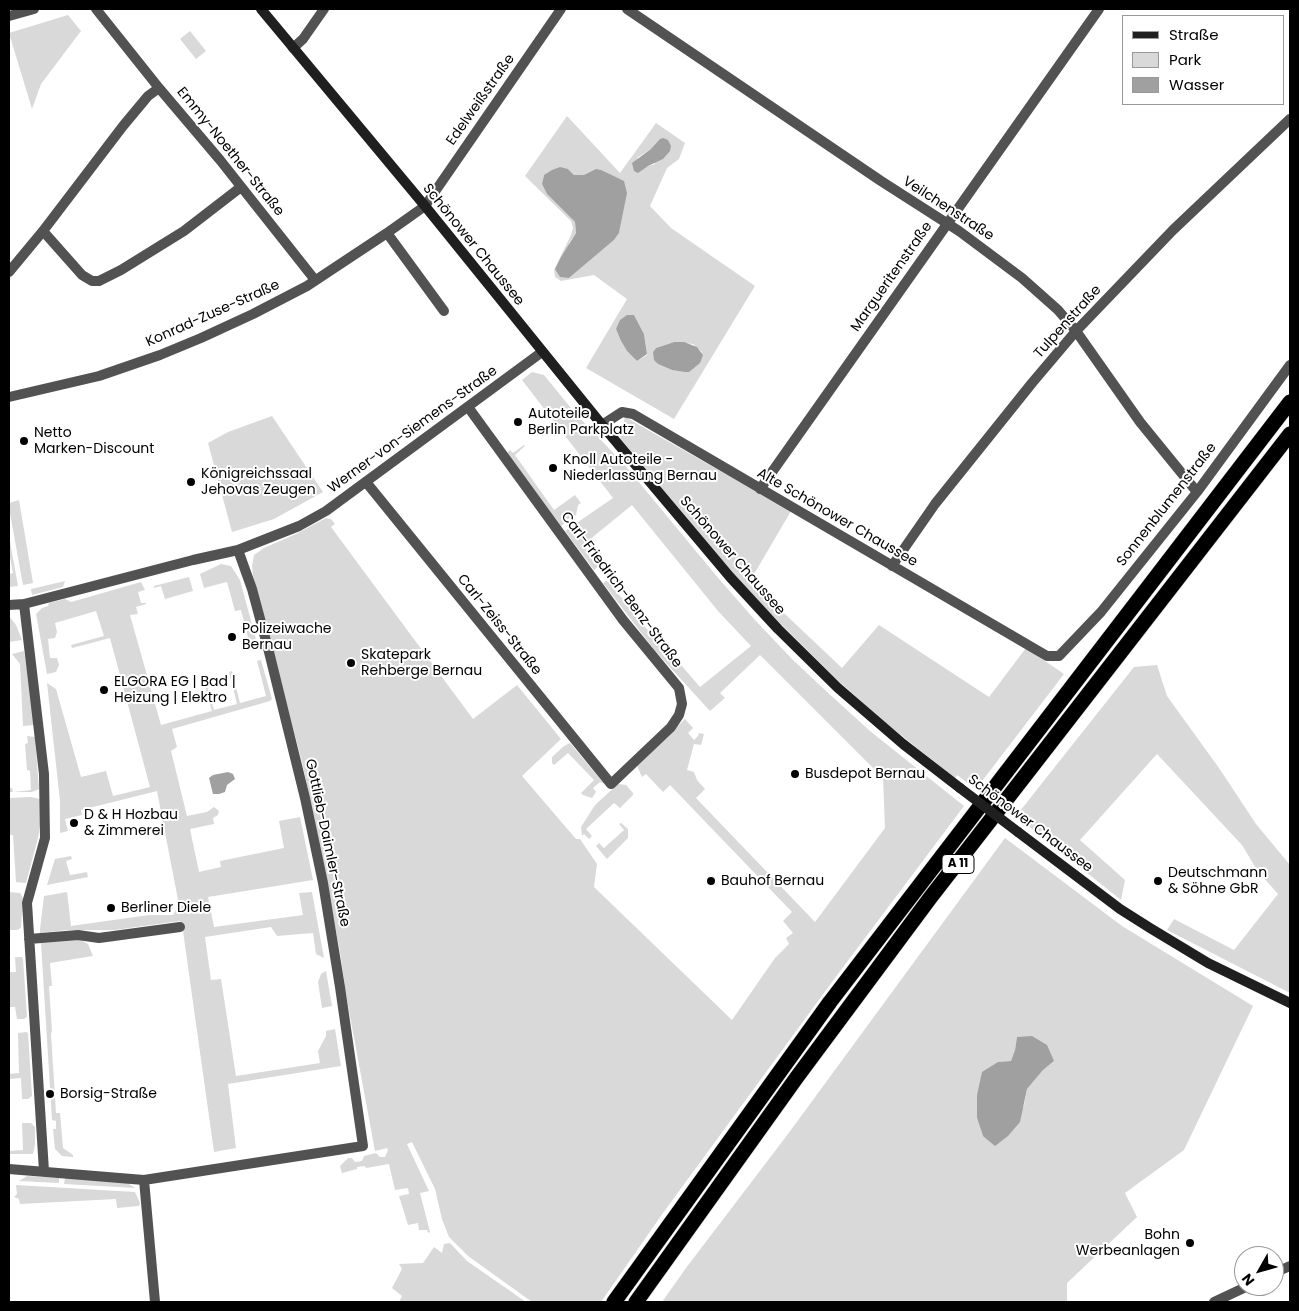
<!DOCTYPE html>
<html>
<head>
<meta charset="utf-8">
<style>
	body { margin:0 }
	#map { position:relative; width:1299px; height:1311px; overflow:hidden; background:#fff; font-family:Poppins,sans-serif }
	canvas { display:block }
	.frame { position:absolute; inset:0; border:10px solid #000; pointer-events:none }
	.legend { position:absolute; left:1122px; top:15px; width:162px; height:90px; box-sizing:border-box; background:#fff; border:1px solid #999; margin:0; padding:6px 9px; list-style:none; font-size:15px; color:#000 }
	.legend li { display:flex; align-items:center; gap:10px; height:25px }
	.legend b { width:25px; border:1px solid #999 }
	.north { position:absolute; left:1234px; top:1246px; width:50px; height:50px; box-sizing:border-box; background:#fff; border:1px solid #999; border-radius:50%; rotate:232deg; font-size:14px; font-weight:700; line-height:20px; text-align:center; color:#000 }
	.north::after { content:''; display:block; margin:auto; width:18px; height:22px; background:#000; clip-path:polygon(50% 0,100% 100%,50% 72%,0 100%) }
</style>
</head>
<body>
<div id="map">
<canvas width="1299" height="1311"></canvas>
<div class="frame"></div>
<ul class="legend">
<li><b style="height:6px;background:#1f1f1f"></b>Straße</li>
<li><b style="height:14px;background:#d9d9d9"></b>Park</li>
<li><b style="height:14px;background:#a0a0a0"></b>Wasser</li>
</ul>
<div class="north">N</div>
</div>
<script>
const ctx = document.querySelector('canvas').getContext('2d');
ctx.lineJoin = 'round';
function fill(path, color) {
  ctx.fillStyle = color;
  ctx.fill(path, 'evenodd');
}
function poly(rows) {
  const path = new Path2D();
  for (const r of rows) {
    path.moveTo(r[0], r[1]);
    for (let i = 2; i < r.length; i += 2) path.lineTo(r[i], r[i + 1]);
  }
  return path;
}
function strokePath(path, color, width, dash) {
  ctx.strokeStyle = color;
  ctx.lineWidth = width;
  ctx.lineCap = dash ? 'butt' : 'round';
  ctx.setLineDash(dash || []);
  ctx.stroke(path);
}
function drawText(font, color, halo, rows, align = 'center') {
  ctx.font = font + ' Poppins,sans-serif';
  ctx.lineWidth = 4;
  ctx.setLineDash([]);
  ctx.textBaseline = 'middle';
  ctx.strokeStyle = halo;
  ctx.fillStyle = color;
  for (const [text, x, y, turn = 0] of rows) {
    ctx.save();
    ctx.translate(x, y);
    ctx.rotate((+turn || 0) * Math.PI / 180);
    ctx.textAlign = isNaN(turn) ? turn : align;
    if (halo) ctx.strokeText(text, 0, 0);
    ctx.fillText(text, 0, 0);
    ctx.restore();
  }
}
fill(poly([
	[68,15,81,31,41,84,32,109,9,33],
	[190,31,206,51,196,59,180,39],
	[567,116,620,173,656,123,685,143,679,159,667,168,650,206,671,228,755,286,674,419,586,368,627,299,594,275,561,281,555,277,554,270,571,235,573,228,571,221,525,176],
	[651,149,655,164,648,166,637,158],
	[568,169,574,175,584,175,625,201,619,233,614,240,569,278,569,243,576,233,575,222,547,194,542,184,544,175],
	[634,315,644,334,646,346,647,355,637,361,627,351,621,341,616,329],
	[674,342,693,344,702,352,689,372,672,370,658,364,653,352,656,348],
	[532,372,544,375,575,413,623,463,719,579,755,620,792,659,826,691,870,731,964,806,832,982,663,1213,601,1302,532,1302,468,1256,449,1237,442,1219,435,1189,412,1142,407,1144,429,1191,420,1193,430,1232,428,1233,427,1230,419,1230,418,1223,408,1225,399,1196,409,1194,408,1188,395,1190,389,1164,366,1168,365,1166,357,1167,357,1169,342,1173,340,1166,348,1158,352,1158,355,1162,362,1161,364,1156,376,1153,380,1157,385,1157,388,1150,387,1148,375,1151,347,1000,340,952,313,812,302,762,253,576,252,566,254,555,264,548,296,534,326,518,331,519,335,524,331,527,473,719,517,685,561,739,522,776,576,839,580,839,597,864,594,887,732,1020,775,958,789,944,786,938,793,933,783,921,792,912,670,785,663,792,646,774,642,777,637,766,685,719,693,728,688,733,694,740,698,736,699,733,704,734,701,745,694,744,687,770,694,772,697,780,705,789,696,798,815,922,885,828,883,778,760,655,720,693,725,698,710,711,656,652,603,583,606,581,609,582,666,653,669,651,700,687,751,646,718,611,632,505,583,545,600,565,594,570,565,531,613,498,522,380],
	[272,416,323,492,274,519,232,532,208,443,228,432],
	[625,417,791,511,750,581,842,668,879,625,989,697,1026,648,1064,674,976,789,957,775,955,778,882,720,832,675,770,613,734,574,620,438],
	[524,445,525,446,515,455,554,510,575,495,581,503,578,505,576,515,561,526,507,453,510,450,513,453],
	[19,500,33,583,23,585,9,508,9,503],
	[9,536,18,586,9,587,9,574,13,573,9,552],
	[221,564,231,566,240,580,258,647,251,649,241,610,235,611,227,582,204,588,200,574],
	[189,577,193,591,165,599,161,586,154,588,154,586],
	[65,581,63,587,32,595,31,589],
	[141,582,145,590,138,592,141,603,146,603,146,604,136,607,138,614,130,615,161,725,212,711,203,679,205,678,214,710,237,704,229,672,232,671,240,703,266,696,257,661,261,660,272,699,270,701,172,729,177,747,171,751,187,816,207,812,214,807,219,811,218,815,213,818,214,824,190,829,199,872,221,867,220,861,284,848,279,821,300,817,313,880,208,897,214,927,303,915,299,893,312,892,324,958,316,954,313,933,277,936,271,927,205,937,211,980,221,979,236,1076,320,1063,318,1051,326,1036,326,1031,335,1029,341,1066,228,1084,236,1148,214,1152,182,924,180,921,115,930,67,930,40,933,40,929,44,896,67,892,71,926,149,915,173,915,179,905,157,791,81,810,82,815,65,819,68,831,60,833,60,801,47,683,56,689,81,777,106,771,113,796,150,787,110,638,72,648,71,645,104,636,96,611,55,623,57,632,55,638,48,639,50,658,57,658,59,665,56,672,47,674,36,614,42,608,48,606,49,603,65,599,71,602],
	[9,616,16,625,22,640,9,642],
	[24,651,32,702,34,725,23,726,20,664,12,654],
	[1157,665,1167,696,1219,768,1256,824,1290,865,1290,993,1167,930,1174,919,1234,950,1278,894,1257,870,1242,845,1157,754,1080,840,1125,880,1121,900,1016,816,1134,667],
	[27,736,35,737,39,789,32,792,9,792,9,788,12,788,13,792,31,790,30,771,27,770,25,744,28,743],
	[570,743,604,784,600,782,593,788,596,792,592,798,583,795,581,793,594,780,568,753,554,765,552,763,552,757,564,746],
	[618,784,626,785,633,793,633,795,620,808,614,803,586,829,592,836,589,839,584,834,582,836,581,827,595,805],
	[31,797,40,799,40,825,38,838,26,883,16,882,13,835,9,835,9,798],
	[621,823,628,829,628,838,607,859,596,846,599,843,604,848,624,830,619,824],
	[1005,838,1122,926,1253,1006,1184,1150,1125,1193,1137,1217,1067,1283,1067,1302,662,1302,686,1268,788,1134],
	[1017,1037,1054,1061,1043,1070,1027,1089,1024,1106,983,1136,977,1118,977,1095,998,1062,1011,1061,1015,1050],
	[71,856,72,859,66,861,70,875,87,872,88,877,47,885,55,859],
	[9,892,20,893,23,898,21,928,17,930,9,930],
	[79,939,88,944,93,956,50,963,52,986,49,986,52,1031,51,1034,56,1113,60,1113,63,1148,73,1155,73,1157,62,1156,55,1149,53,1129,56,1129,56,1121,52,1120,41,943],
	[15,957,22,957,23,959,27,1017,24,1019,17,1019,15,1007,9,1007,9,972,16,972],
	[326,971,332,1006,322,1008,318,982,321,974],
	[26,1032,28,1033,32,1096,28,1099,22,1099,21,1078,9,1079,9,1074,19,1073,18,1033],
	[22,1123,31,1123,35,1127,35,1144,33,1154,9,1154,9,1151,23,1150],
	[27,1176,59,1178,59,1183,19,1181],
	[65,1178,128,1183,135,1188,64,1184],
	[16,1185,135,1192,140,1203,139,1206,117,1208,116,1199,20,1204,19,1199,14,1197,17,1194],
	[450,1243,467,1261,526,1302,399,1302,402,1296,392,1288,402,1269,399,1264,423,1263,434,1247,442,1253,444,1244]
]), '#d9d9d9');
fill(poly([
	[663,138,668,140,671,146,670,151,663,159,648,166,638,173,634,171,632,163,651,149,660,139],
	[560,167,568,169,574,175,584,175,596,169,601,170,624,181,627,193,619,233,614,240,569,278,560,277,555,269,561,257,576,233,575,222,547,194,542,184,544,175,552,170],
	[627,315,634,315,644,334,647,354,637,361,627,351,621,341,616,329,620,320],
	[674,342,684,342,697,347,703,355,700,363,689,372,685,372,672,370,658,364,654,360,653,352,656,348],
	[228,772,233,774,235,779,227,785,225,792,219,794,213,794,209,778,213,775],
	[1032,1036,1047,1045,1054,1061,1043,1070,1027,1089,1020,1122,1008,1136,995,1146,983,1136,977,1118,977,1095,982,1072,998,1062,1011,1061,1015,1050,1017,1037]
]), '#a0a0a0');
const motorway = poly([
	[614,1302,830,1002,1290,402],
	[636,1302,797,1077,930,898,1290,434]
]);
strokePath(motorway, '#dbdbdb', 16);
strokePath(poly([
	[96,9,159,88,220,160,315,280],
	[627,9,881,181,959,231,1022,278,1058,310,1076,331,1140,422,1197,492],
	[9,16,34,9],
	[293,48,303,39,324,9],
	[43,231,82,275,92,281,99,281,121,270,184,231,241,187],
	[387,233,444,311],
	[9,272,43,231,123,126,148,96,159,88],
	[9,397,99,376,160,355,201,338,253,314,307,286,387,233,425,206,561,9],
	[602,425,622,412,633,414,1047,656,1059,656,1101,612,1197,492,1290,365],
	[366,482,611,784,671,727,679,715,682,704,679,688,623,620,468,407],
	[760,489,1099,9],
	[892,566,935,504,1032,383,1076,331,1173,230,1290,119],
	[24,604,44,774,45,838,27,903,44,1171],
	[9,605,24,604,193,560,238,550,299,526,326,511,542,352],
	[29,939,78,935,99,938,180,927],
	[9,1169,144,1180,363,1146,340,987,323,883,305,798,269,652,252,589,238,550],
	[144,1180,155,1302],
	[1274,1273,1290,1266],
	[1214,1302,1248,1286]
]), '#525252', 10);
strokePath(poly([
	[261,9,425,206,602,425,730,577,778,629,838,688,903,744,960,788],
	[1018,832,1120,909,1150,928,1208,963,1290,1003]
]), '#1f1f1f', 10);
strokePath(motorway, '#000', 15);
strokePath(poly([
	[960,788,1018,832]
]), '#1f1f1f', 10);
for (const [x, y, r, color] of [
	[518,422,5,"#000"],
	[24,441,5,"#000"],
	[553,468,5,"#000"],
	[191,482,5,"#000"],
	[232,637,5,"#000"],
	[351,663,5,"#000"],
	[104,690,5,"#000"],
	[795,774,5,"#000"],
	[74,823,5,"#000"],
	[711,881,5,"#000"],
	[1158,881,5,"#000"],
	[111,908,5,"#000"],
	[50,1094,5,"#000"],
	[1190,1243,5,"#000"]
]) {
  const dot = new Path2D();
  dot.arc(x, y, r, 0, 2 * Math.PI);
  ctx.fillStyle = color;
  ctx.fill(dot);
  strokePath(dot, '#fff', 2);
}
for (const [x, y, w] of [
	[958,864,32]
]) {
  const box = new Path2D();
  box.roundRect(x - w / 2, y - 9.5, w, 19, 4);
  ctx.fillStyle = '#fff';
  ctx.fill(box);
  strokePath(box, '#000', 1);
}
drawText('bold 12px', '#000', null, [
	["A 11",958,864]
]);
drawText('14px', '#000', '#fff', [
	["Edelweißstraße",481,100,-55],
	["Emmy-Noether-Straße",230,152,51],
	["Veilchenstraße",948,209,33],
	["Schönower Chaussee",473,245,51],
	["Margueritenstraße",892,277,-55],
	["Konrad-Zuse-Straße",213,314,-24],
	["Tulpenstraße",1068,322,-48],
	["Werner-von-Siemens-Straße",413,430,-36],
	["Sonnenblumenstraße",1167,505,-52],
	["Alte Schönower Chaussee",837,518,30],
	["Schönower Chaussee",732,556,49],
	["Carl-Friedrich-Benz-Straße",621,590,53],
	["Carl-Zeiss-Straße",499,625,51],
	["Schönower Chaussee",1030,824,37],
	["Gottlieb-Daimler-Straße",327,843,78]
]);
drawText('14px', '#000', '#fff', [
	["Autoteile",528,414],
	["Berlin Parkplatz",528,430],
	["Netto",34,433],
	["Marken-Discount",34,449],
	["Knoll Autoteile -",563,460],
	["Niederlassung Bernau",563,476],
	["Königreichssaal",201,474],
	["Jehovas Zeugen",201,490],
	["Polizeiwache",242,629],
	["Bernau",242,645],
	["Skatepark",361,655],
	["Rehberge Bernau",361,671],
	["ELGORA EG | Bad |",114,682],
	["Heizung | Elektro",114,698],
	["Busdepot Bernau",805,774],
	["D & H Hozbau",84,815],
	["& Zimmerei",84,831],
	["Deutschmann",1168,873],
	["& Söhne GbR",1168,889],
	["Bauhof Bernau",721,881],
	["Berliner Diele",121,908],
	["Borsig-Straße",60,1094],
	["Bohn",1180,1235,"right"],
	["Werbeanlagen",1180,1251,"right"]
], 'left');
</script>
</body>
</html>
